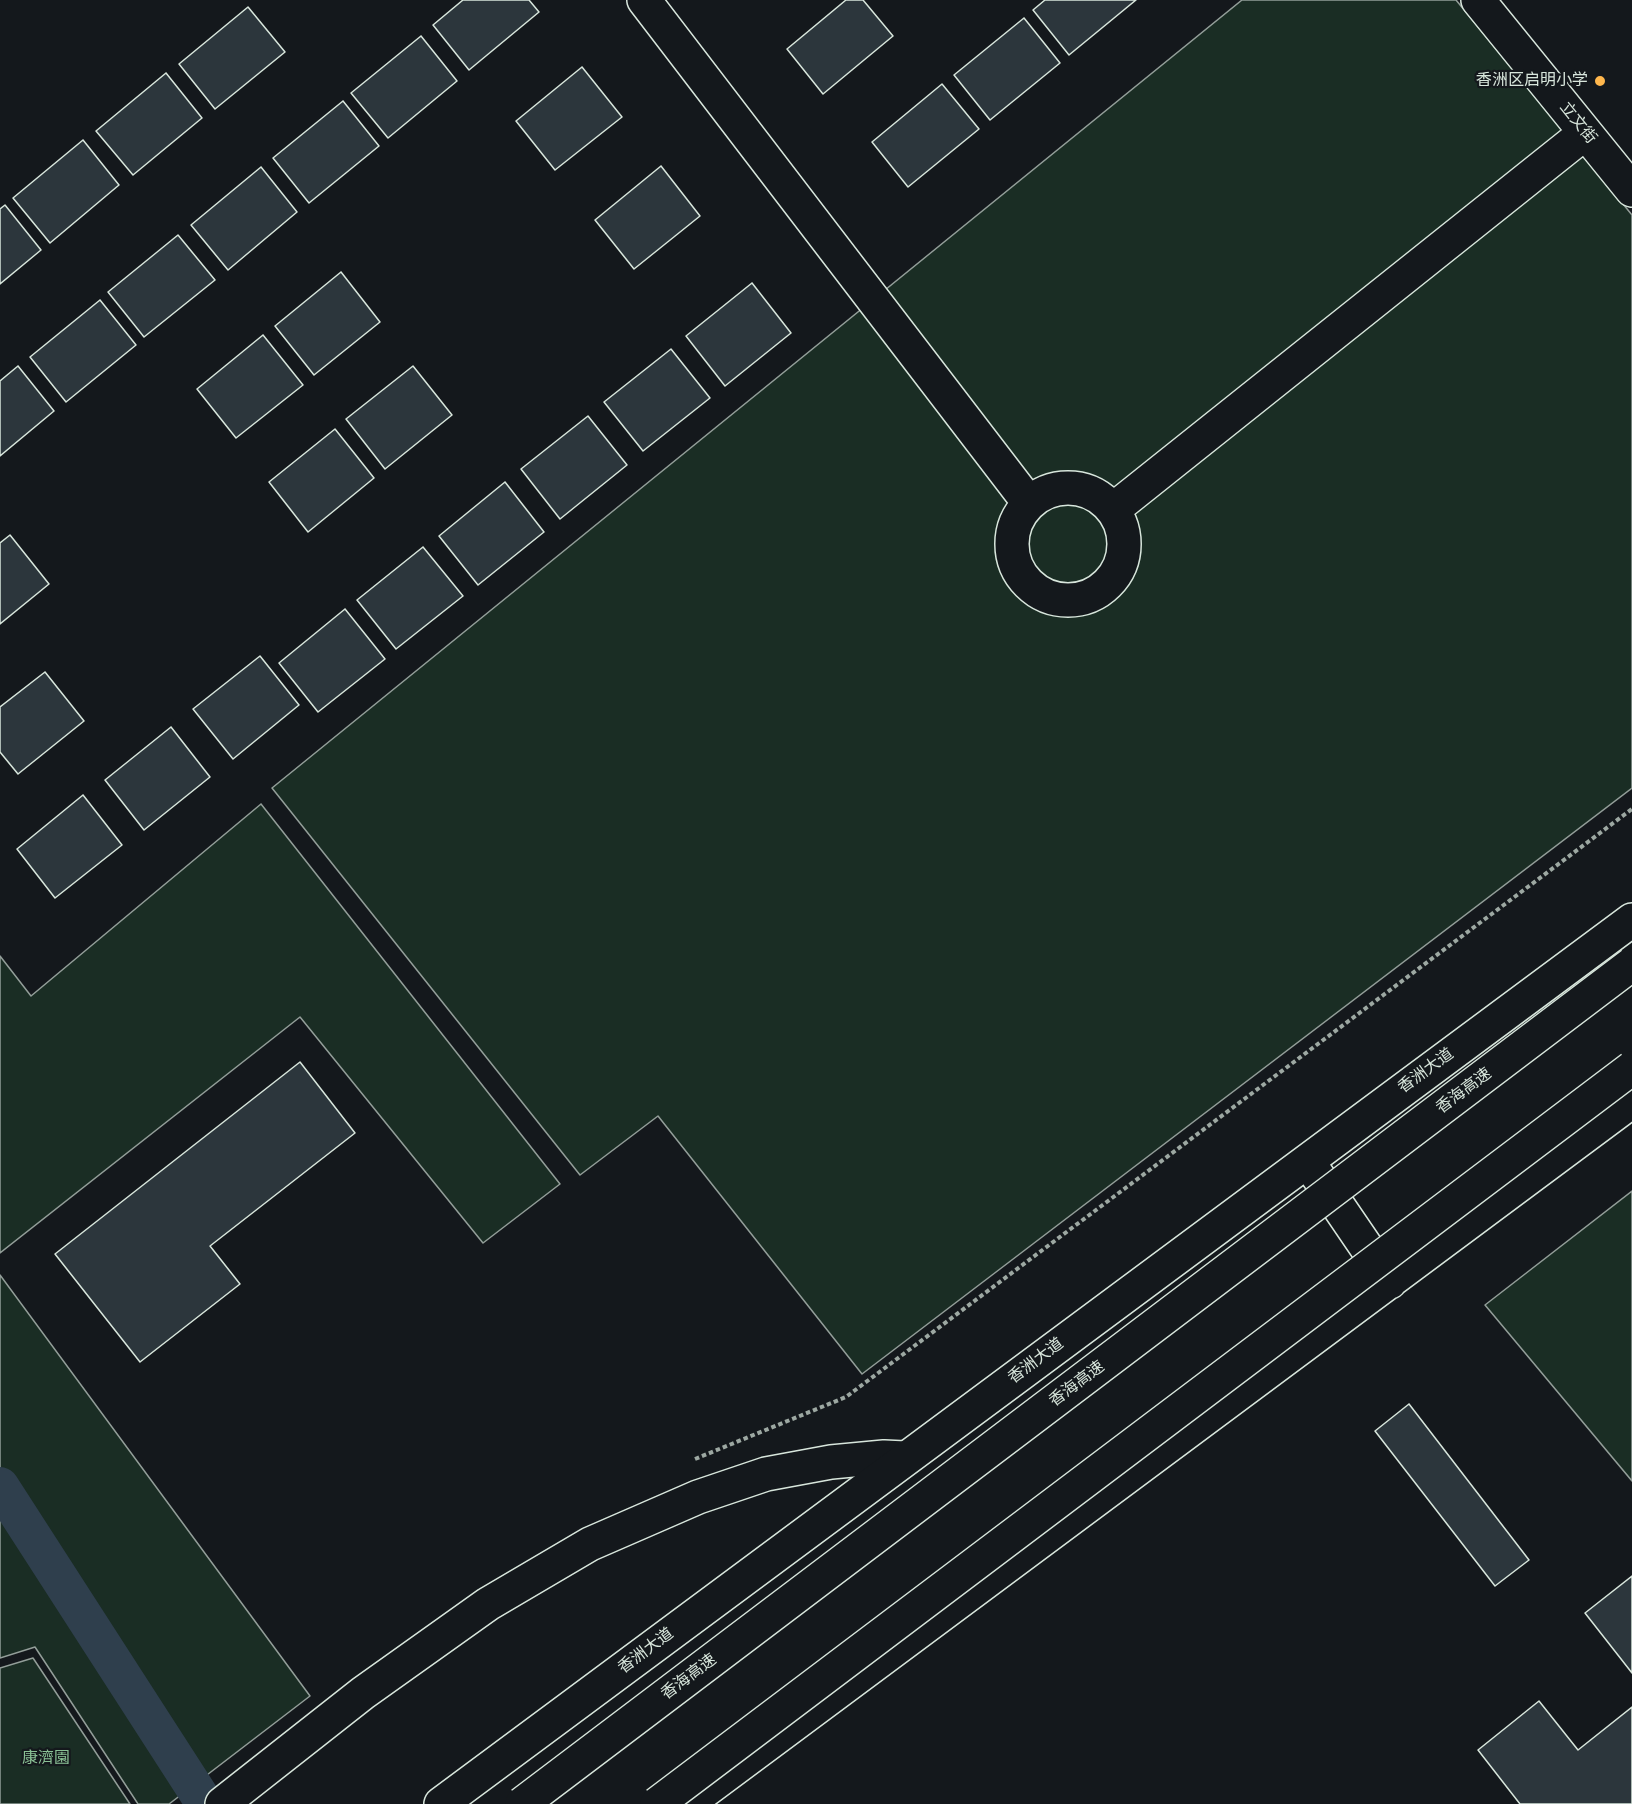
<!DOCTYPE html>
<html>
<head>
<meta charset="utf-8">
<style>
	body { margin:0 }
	canvas { display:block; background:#14181c }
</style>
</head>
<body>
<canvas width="1632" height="1804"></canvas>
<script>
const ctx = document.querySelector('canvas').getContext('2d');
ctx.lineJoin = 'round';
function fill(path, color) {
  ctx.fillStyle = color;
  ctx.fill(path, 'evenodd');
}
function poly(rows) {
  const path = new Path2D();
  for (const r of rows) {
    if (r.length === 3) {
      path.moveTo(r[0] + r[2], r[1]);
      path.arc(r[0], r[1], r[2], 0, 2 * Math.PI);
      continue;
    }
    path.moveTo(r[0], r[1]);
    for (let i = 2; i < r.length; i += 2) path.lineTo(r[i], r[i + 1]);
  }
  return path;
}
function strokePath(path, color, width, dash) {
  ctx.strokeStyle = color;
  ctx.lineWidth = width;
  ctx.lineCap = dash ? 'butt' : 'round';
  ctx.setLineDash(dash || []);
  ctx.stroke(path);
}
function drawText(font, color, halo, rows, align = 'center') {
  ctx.font = font + ' Helvetica,"Noto Sans SC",sans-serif';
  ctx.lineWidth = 4.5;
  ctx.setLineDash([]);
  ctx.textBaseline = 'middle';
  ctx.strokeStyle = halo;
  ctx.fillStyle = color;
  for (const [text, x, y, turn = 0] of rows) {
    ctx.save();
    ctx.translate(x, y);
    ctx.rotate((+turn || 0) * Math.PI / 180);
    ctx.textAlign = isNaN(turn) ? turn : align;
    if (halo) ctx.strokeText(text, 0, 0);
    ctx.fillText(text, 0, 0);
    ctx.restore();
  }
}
const green = poly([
	[1242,0,1456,0,1632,215,1632,788,862,1374,658,1116,580,1175,272,788,1242,0],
	[261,804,560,1184,483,1243,300,1017,0,1253,0,956,31,996,261,804],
	[1632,1191,1632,1481,1485,1305,1632,1191],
	[0,1275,310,1696,169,1804,138,1804,35,1647,0,1658,0,1275],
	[33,1658,130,1804,0,1804,0,1668,33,1658]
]);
fill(green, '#1a2d24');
strokePath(green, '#939e99', 1.5);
strokePath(poly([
	[0,1486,205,1804]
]), '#2f3f4d', 38);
const building = poly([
	[463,0,529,0,539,12,469,70,433,25,463,0],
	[846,0,863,0,893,36,823,94,787,49,846,0],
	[1045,0,1136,0,1069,55,1033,10,1045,0],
	[248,7,285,52,215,109,179,64,248,7],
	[1024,18,1060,63,990,120,954,75,1024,18],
	[421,36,457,81,388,138,351,93,421,36],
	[582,67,622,117,555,170,516,121,582,67],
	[166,73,202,118,133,175,96,131,166,73],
	[942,84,979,129,908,187,872,142,942,84],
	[343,101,379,146,309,203,273,158,343,101],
	[83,140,119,185,50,243,13,198,83,140],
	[661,166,700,216,634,269,595,220,661,166],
	[261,167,297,212,228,270,191,225,261,167],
	[5,205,41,250,0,284,0,209,5,205],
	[178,235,215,280,144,337,108,292,178,235],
	[341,272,380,322,314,375,275,326,341,272],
	[752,283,791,333,725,386,686,336,752,283],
	[100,300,136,345,66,402,30,357,100,300],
	[263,335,303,385,236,438,197,389,263,335],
	[671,349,710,398,643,451,604,402,671,349],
	[18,366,54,411,0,456,0,381,18,366],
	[413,366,452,415,385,469,346,419,413,366],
	[588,416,627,465,560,519,521,469,588,416],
	[335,429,374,478,308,532,269,482,335,429],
	[505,482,544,532,478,585,439,536,505,482],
	[10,535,49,584,0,624,0,543,10,535],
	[423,547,463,596,396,649,357,600,423,547],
	[345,609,385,659,318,712,279,663,345,609],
	[260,656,299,705,233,759,193,709,260,656],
	[45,672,84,721,18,774,0,752,0,707,45,672],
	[171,727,210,777,144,830,105,780,171,727],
	[83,795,122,845,55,898,17,849,83,795],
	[300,1062,355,1133,210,1246,240,1284,140,1362,55,1254,300,1062],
	[1409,1404,1529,1560,1495,1586,1375,1431,1409,1404],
	[1632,1576,1632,1673,1585,1613,1632,1576],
	[1539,1701,1578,1750,1632,1707,1632,1804,1520,1804,1478,1750,1539,1701]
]);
fill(building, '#2c363c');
strokePath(building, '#d8e6dc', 1.5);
const minor = poly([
	[644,0,1029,503],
	[1478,0,1632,190],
	[1068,544,56],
	[1114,509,1585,133],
	[222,1804,363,1693,488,1604,590,1544,698,1497,766,1474,831,1462,884,1457,905,1458]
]);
const highway = poly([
	[1313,1169,1390,1282],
	[441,1804,1632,920],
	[687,1804,1632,1101]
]);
strokePath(minor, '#d8e6dc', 36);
strokePath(highway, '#d8e6dc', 36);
strokePath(poly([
	[695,1459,846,1397,1632,809]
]), '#9da8a2', 4, [4.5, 3]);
strokePath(minor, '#14181c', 33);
strokePath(highway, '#14181c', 33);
const highwayBridge = poly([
	[522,1804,1632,964],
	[657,1804,1632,1068]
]);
strokePath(highwayBridge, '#d8e6dc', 36, []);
strokePath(highwayBridge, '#14181c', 33);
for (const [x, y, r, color] of [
	[1600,81,6,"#ffb74d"]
]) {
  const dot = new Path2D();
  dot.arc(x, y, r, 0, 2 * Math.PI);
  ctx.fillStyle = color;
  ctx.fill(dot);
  strokePath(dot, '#14181c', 2);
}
drawText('16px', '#d8e6dc', '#14181c', [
	["香洲区启明小学",1588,81]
], 'right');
drawText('16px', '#d8e6dc', '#14181c', [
	["立文街",1578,123,51],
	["香洲大道",1426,1071,-36],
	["香海高速",1464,1091,-37],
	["香洲大道",1036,1361,-37],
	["香海高速",1077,1384,-37],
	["香洲大道",646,1651,-37],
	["香海高速",689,1677,-37]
]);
drawText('16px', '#8ac095', '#14181c', [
	["康濟園",46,1759]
]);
</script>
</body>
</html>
